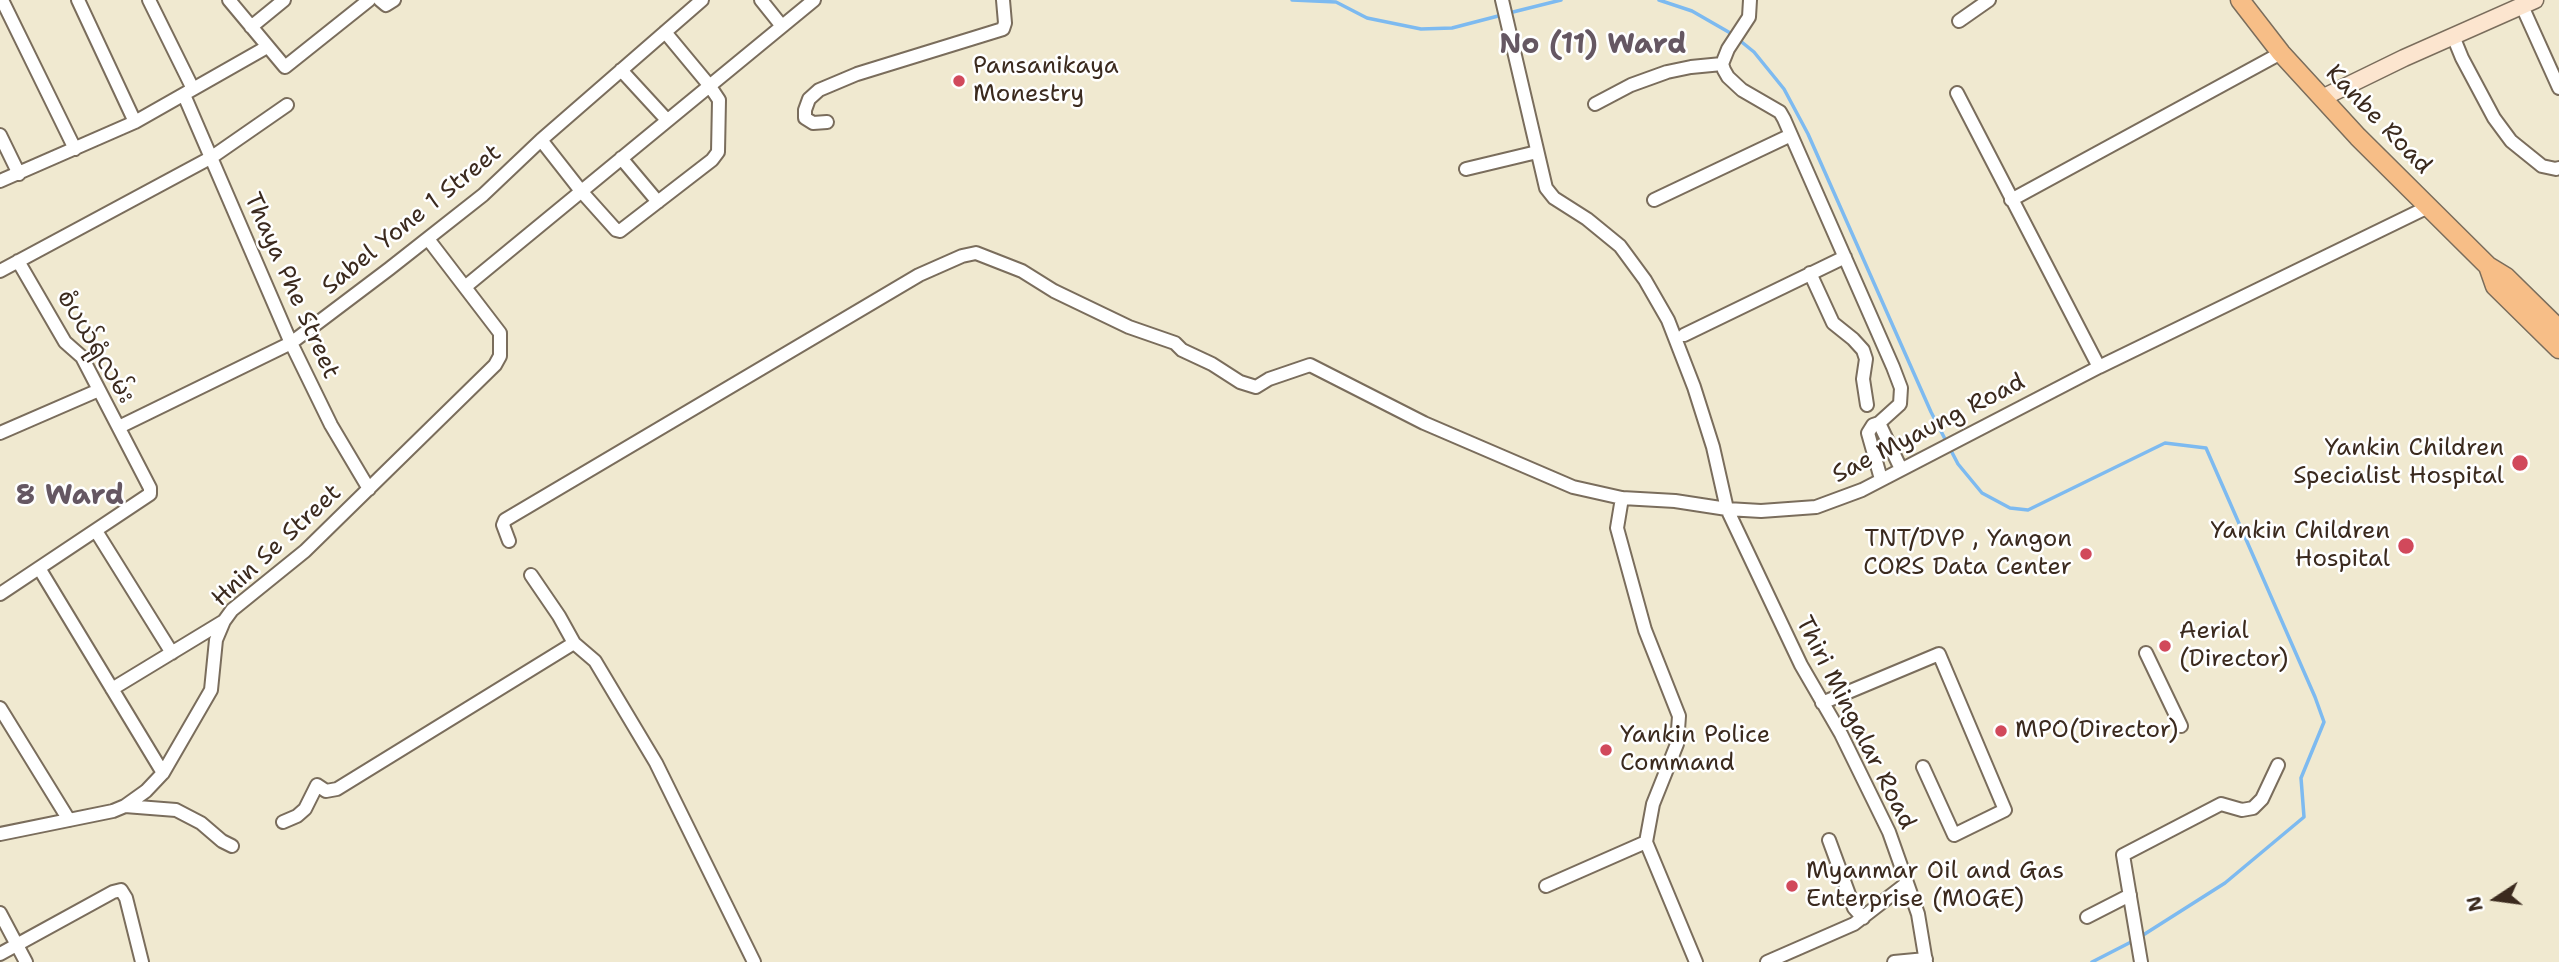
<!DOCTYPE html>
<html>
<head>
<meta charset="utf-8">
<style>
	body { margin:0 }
	#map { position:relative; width:2559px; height:962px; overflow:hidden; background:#f0e9d0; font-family:"Shantell Sans",sans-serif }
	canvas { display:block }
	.north { position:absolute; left:2461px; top:864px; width:70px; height:70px; -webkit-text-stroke:5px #fff; paint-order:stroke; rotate:257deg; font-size:19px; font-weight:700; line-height:28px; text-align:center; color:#3b2a1e }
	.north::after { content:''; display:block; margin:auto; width:24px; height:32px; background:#3b2a1e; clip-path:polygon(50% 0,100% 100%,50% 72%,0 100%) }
</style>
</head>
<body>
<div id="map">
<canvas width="2559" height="962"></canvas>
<div class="north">N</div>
</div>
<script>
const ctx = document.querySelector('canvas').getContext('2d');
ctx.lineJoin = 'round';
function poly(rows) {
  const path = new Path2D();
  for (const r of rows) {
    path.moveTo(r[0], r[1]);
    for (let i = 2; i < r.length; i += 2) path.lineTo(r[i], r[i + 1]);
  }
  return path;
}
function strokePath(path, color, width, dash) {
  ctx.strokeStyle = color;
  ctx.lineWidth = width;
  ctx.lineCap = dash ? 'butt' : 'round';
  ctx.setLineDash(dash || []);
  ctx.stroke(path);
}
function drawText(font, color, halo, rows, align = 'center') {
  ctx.font = font + ' "Shantell Sans","Noto Sans Myanmar",sans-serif';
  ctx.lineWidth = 5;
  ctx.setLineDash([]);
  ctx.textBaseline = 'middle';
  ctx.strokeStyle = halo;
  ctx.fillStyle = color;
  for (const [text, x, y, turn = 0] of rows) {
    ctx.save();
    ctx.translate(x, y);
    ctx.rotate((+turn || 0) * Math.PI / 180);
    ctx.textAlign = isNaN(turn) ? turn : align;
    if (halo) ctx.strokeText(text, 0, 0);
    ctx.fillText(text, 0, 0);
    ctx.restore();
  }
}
strokePath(poly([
	[1292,0,1336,2,1367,18,1421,29,1452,28,1502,15],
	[1659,0,1692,11,1732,34],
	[1509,13,1561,0],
	[1738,39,1754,52,1784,89,1808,134,1931,412,1958,464,1982,493,2010,508,2028,510,2165,443,2206,448,2315,697,2324,722,2301,778,2304,817,2225,883,2140,937],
	[2092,962,2133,941]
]), '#7dbaf0', 3.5);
const minor = poly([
	[2,0,75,149],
	[78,0,135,122],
	[149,0,193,89],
	[229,0,285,67,369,0],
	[380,0,386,5,394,0],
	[761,0,781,25],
	[1502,0,1546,188,1554,198,1587,219,1620,246,1645,280,1668,320,1694,387,1713,447,1727,509,1801,665,1841,734,1889,832,1918,914,1926,962],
	[1750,0,1749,17,1728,49,1722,64,1724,70,1728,77,1742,90,1780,112,1784,119,1893,367,1901,388,1900,404,1879,423,1873,425,1868,433,1881,479],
	[2522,6,2559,88],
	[1959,21,1989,0],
	[251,27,284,0],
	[2453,36,2462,58,2494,118,2511,141,2542,166,2556,169,2559,168],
	[621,70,667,120],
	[1957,93,2099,367],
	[184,95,291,343,331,425,369,489],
	[1595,104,1631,85,1667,72,1691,67,1722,64],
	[827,122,813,123,805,118,805,110,809,99,819,90,857,74,1003,29,1005,23,1003,0],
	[0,135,19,174],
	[541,140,581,191,616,230,620,231,712,160,718,152,719,100,709,85,665,32],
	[621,158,658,202],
	[1466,169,1537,152],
	[0,181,135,122,267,47],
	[1654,200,1791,135],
	[2011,200,2281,53],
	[0,271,212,157,287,105],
	[1810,273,1833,323,1853,339,1863,350,1866,359,1863,379,1867,405],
	[465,287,814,0],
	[1684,335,1845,257],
	[1879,423,1901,469],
	[119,427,291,343,389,269,483,195,541,140,702,0],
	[0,433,99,390],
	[96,531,172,653],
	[509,541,503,525,505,520,919,275,962,256,976,253,1022,271,1054,291,1129,327,1175,343,1182,350,1212,364,1240,382,1256,387,1269,379,1310,365,1424,423,1573,487,1622,498,1675,501,1727,509,1761,511,1816,507,1862,490,2099,367,2428,207],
	[39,568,163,773],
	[531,575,559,616,574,643,595,661,656,763,754,962],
	[0,594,150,494,150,488,82,357,65,342,18,261],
	[2146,653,2181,726],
	[112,689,224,621],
	[1822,703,1939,654,2005,810,1954,835,1923,767],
	[0,708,69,820],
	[125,806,176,810,201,823,222,841,232,846],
	[283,822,297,816,305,809,317,785,326,791,337,789,574,643],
	[0,834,113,811,125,806,146,791,163,773,211,690,216,640,224,621,232,610,305,551,495,365,500,356,500,333,428,239],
	[1829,840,1854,908,1863,918],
	[1646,842,1696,962],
	[1546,886,1646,842,1653,804,1677,744,1679,716,1645,630,1617,528,1622,498],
	[0,913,26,962],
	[2087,917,2130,895],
	[0,954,113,892,121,890,126,898,142,962],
	[1767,962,1854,924,1907,883],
	[1894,962,1926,959],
	[2141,962,2123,855,2221,804,2242,810,2253,808,2262,799,2278,765]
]);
const secondary = poly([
	[2322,98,2404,58,2535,0]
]);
const primary = poly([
	[2240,0,2281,53,2358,137,2488,266,2506,277,2559,329],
	[2488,266,2495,286,2559,349]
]);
strokePath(minor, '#7a6d5c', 16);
strokePath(secondary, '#7a6d5c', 19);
strokePath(primary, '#7a6d5c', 21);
strokePath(minor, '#fff', 12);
strokePath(secondary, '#fce5cf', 16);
strokePath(primary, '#f7be87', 18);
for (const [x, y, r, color] of [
	[959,81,7,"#d1495b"],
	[2520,463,9,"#d1495b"],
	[2406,546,9,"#d1495b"],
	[2086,554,7,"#d1495b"],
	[2165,646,7,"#d1495b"],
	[2001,731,7,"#d1495b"],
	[1606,750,7,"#d1495b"],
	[1792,886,7,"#d1495b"]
]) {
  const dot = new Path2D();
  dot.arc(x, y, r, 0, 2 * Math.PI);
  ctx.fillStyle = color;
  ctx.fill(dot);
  strokePath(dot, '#fff', 2.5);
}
drawText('24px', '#3b2a1e', '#fff', [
	["Pansanikaya",973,67],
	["Monestry",973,95],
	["Yankin Children",2504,449,"right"],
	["Specialist Hospital",2504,477,"right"],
	["Yankin Children",2390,532,"right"],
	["Hospital",2390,560,"right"],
	["TNT/DVP , Yangon",2072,540,"right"],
	["CORS Data Center",2072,568,"right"],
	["Aerial",2179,632],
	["(Director)",2179,660],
	["MPO(Director)",2015,731],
	["Yankin Police",1620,736],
	["Command",1620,764],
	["Myanmar Oil and Gas",1806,872],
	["Enterprise (MOGE)",1806,900]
], 'left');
drawText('24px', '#3b2a1e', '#fff', [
	["Kanbe Road",2378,120,46],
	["Sabel Yone 1 Street",412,220,-39],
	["Thaya Phe Street",291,286,66],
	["စံပယ်ရုံလမ်း",95,347,59],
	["Sae Myaung Road",1929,429,-27],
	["Hnin Se Street",277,546,-43],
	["Thiri Mingalar Road",1855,723,63]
]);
drawText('bold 28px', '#655762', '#fff', [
	["No (11) Ward",1593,46],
	["8 Ward",70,497]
]);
</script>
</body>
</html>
